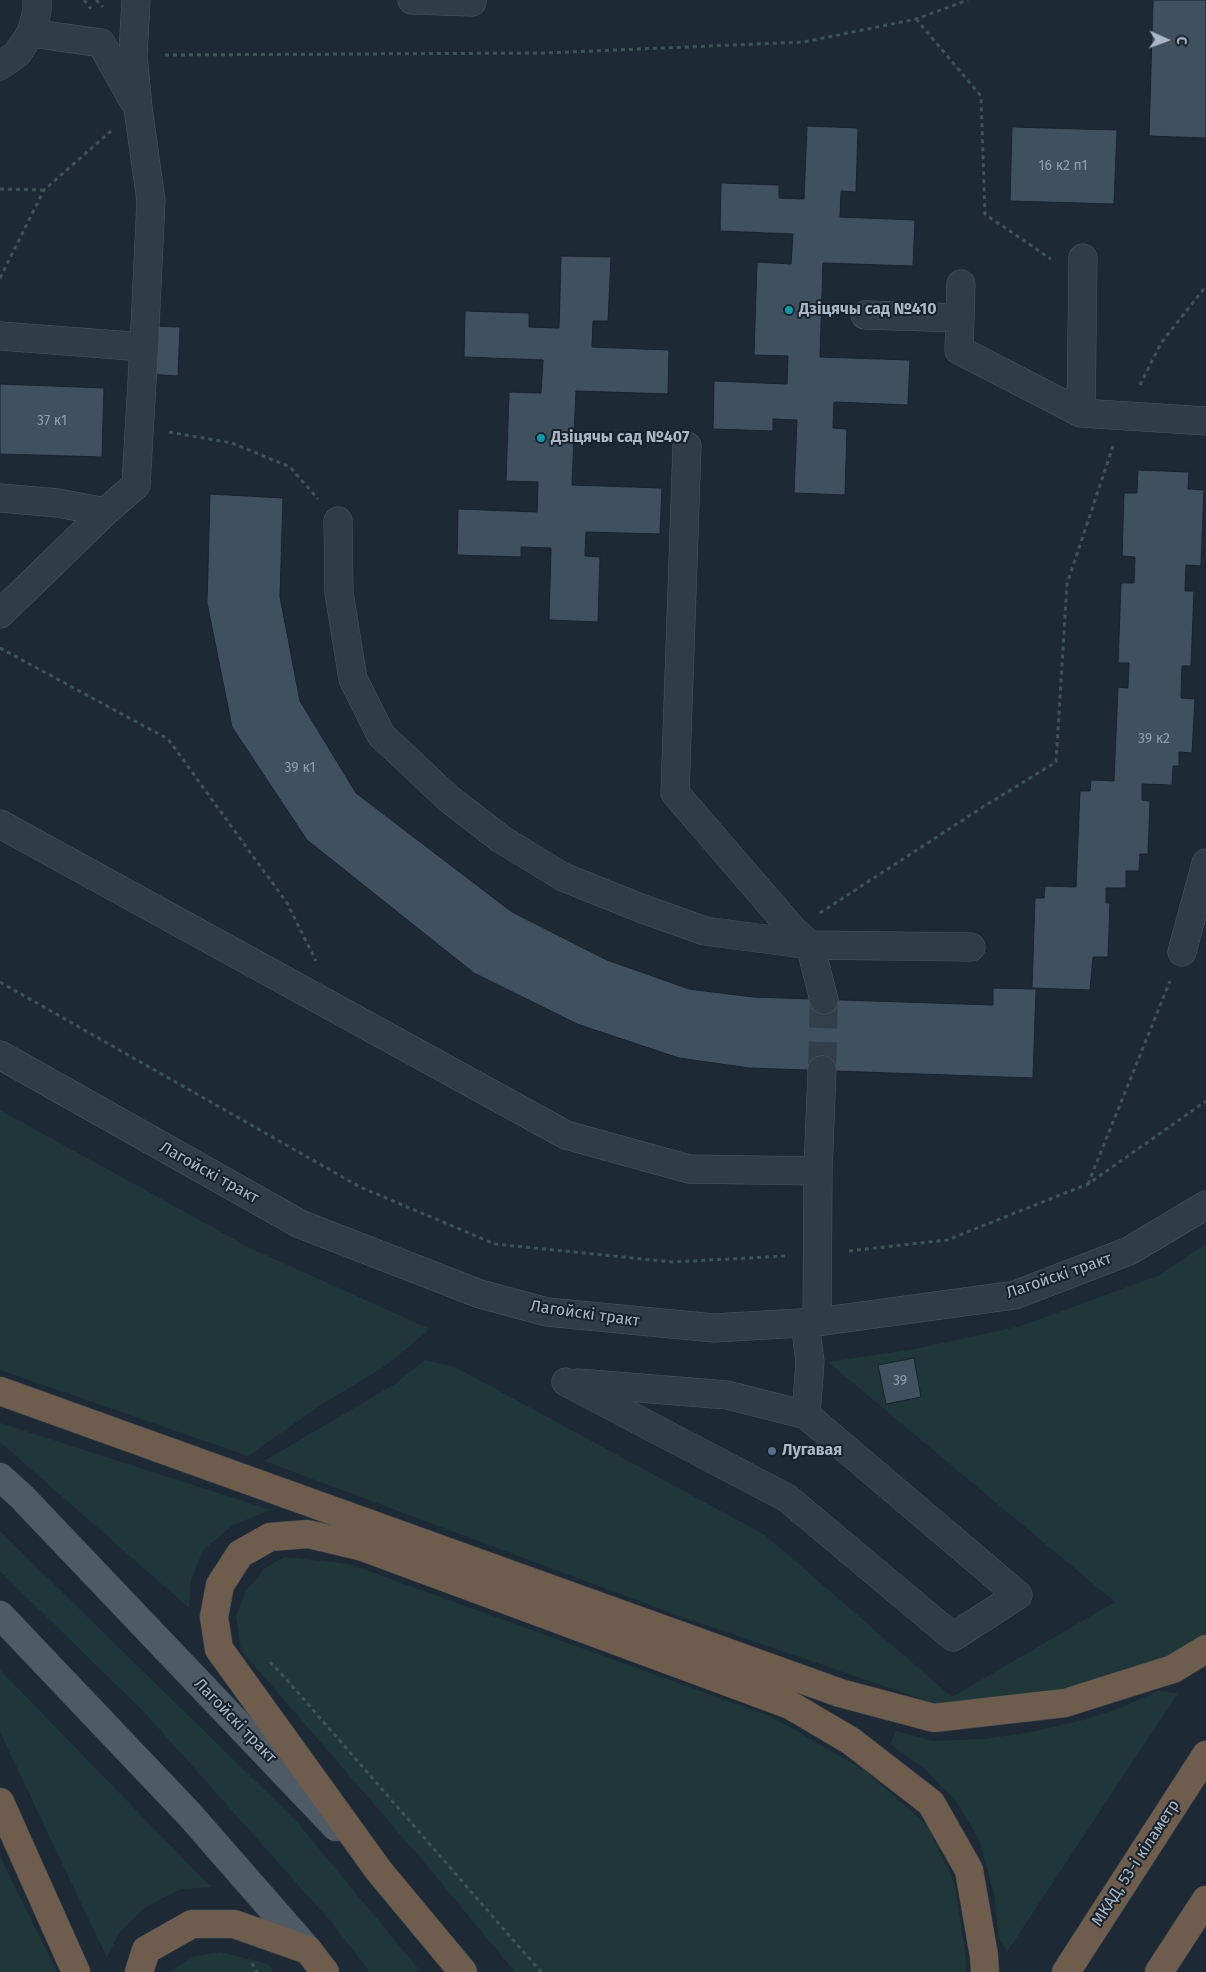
<!DOCTYPE html>
<html>
<head>
<meta charset="utf-8">
<style>
	body { margin:0 }
	#map { position:relative; width:1206px; height:1972px; overflow:hidden; background:#1d2a36; font-family:"Fira Sans",sans-serif }
	canvas { display:block }
	.north { position:absolute; left:1141px; top:15px; width:50px; height:50px; -webkit-text-stroke:4px #16212b; paint-order:stroke; rotate:92deg; font-size:14px; font-weight:700; line-height:20px; text-align:center; color:#aab7c5 }
	.north::after { content:''; display:block; margin:auto; width:18px; height:22px; background:#aab7c5; clip-path:polygon(50% 0,100% 100%,50% 72%,0 100%) }
</style>
</head>
<body>
<div id="map">
<canvas width="1206" height="1972"></canvas>
<div class="north">С</div>
</div>
<script>
const ctx = document.querySelector('canvas').getContext('2d');
ctx.lineJoin = 'round';
function fill(path, color) {
  ctx.fillStyle = color;
  ctx.fill(path, 'evenodd');
}
function poly(rows) {
  const path = new Path2D();
  for (const r of rows) {
    path.moveTo(r[0], r[1]);
    for (let i = 2; i < r.length; i += 2) path.lineTo(r[i], r[i + 1]);
  }
  return path;
}
function strokePath(path, color, width, dash) {
  ctx.strokeStyle = color;
  ctx.lineWidth = width;
  ctx.lineCap = dash ? 'butt' : 'round';
  ctx.setLineDash(dash || []);
  ctx.stroke(path);
}
function drawText(font, color, halo, rows, align = 'center') {
  ctx.font = font + ' "Fira Sans",sans-serif';
  ctx.lineWidth = 4;
  ctx.setLineDash([]);
  ctx.textBaseline = 'middle';
  ctx.strokeStyle = halo;
  ctx.fillStyle = color;
  for (const [text, x, y, turn = 0] of rows) {
    ctx.save();
    ctx.translate(x, y);
    ctx.rotate((+turn || 0) * Math.PI / 180);
    ctx.textAlign = isNaN(turn) ? turn : align;
    if (halo) ctx.strokeText(text, 0, 0);
    ctx.fillText(text, 0, 0);
    ctx.restore();
  }
}
fill(poly([
	[0,1110,252,1249,430,1329,385,1366,318,1407,248,1456,0,1370],
	[1206,1244,1206,1634,1181,1650,1117,1679,1053,1698,945,1707,674,1614,264,1461,395,1384,425,1360,455,1367,765,1535,952,1697,1115,1602,828,1362,915,1349,1021,1326,1160,1275],
	[0,1423,271,1510,233,1525,203,1550,191,1580,189,1608,0,1442],
	[0,1531,297,1822,421,1972,370,1972,332,1923,145,1713,0,1571],
	[284,1557,349,1564,772,1717,864,1770,927,1825,955,1885,966,1959,965,1972,515,1972,423,1861,241,1650,236,1616,246,1591,265,1568],
	[0,1670,211,1887,181,1889,146,1907,119,1933,107,1958,0,1732],
	[1158,1691,1178,1693,1007,1952,999,1939,994,1893,979,1839,958,1804,925,1769,890,1744,896,1731,933,1741,985,1739,1036,1731,1083,1720,1123,1707],
	[0,1856,11,1879,57,1972,0,1972],
	[221,1952,268,1964,274,1972,171,1972,191,1957]
]), '#1f3738');
const building = poly([
	[1153,0,1206,0,1206,138,1149,136,1153,0],
	[807,126,858,128,856,192,841,191,840,217,915,220,913,266,823,263,820,357,910,360,908,405,834,402,833,428,847,429,845,495,794,493,797,420,773,419,773,431,713,429,714,381,787,384,788,356,754,355,757,262,791,264,793,234,720,231,721,183,779,185,779,198,804,199,807,126],
	[1012,127,1117,130,1114,204,1010,201,1012,127],
	[561,256,611,257,608,321,593,321,592,347,669,350,668,394,576,391,572,485,662,488,660,534,586,532,585,556,600,557,598,622,549,620,551,548,521,547,521,557,457,555,458,509,537,512,538,482,506,481,509,392,541,393,543,360,464,357,465,311,529,313,529,327,559,328,561,256],
	[148,326,180,327,178,376,146,374,148,326],
	[0,384,104,388,102,457,0,454,0,384],
	[1138,470,1189,472,1188,489,1204,490,1201,566,1186,565,1185,591,1194,591,1191,666,1182,666,1181,698,1195,699,1192,753,1179,752,1179,766,1173,766,1172,785,1142,784,1142,800,1150,801,1148,854,1140,854,1139,871,1126,871,1126,888,1106,888,1106,903,1110,903,1108,957,1093,957,1090,990,1032,988,1035,898,1044,898,1045,886,1076,887,1080,791,1090,791,1091,780,1114,781,1118,687,1128,688,1129,663,1118,663,1121,583,1134,583,1135,557,1122,556,1124,493,1137,493,1138,470],
	[210,494,283,498,280,597,300,701,356,793,512,912,607,960,689,989,753,997,993,1005,993,988,1036,989,1033,1078,749,1068,679,1058,577,1024,474,973,307,840,232,727,207,603,210,494],
	[914,1358,921,1397,886,1404,878,1365,914,1358]
]);
fill(building, '#3f505f');
strokePath(building, '#18232d', 1);
strokePath(poly([
	[822,1070,824,1000]
]), '#323f4b', 28, [28, 14]);
const minor = poly([
	[136,0,133,55,138,108,151,201,144,347],
	[412,0,472,2,472,0],
	[31,33,101,43,133,100],
	[0,66,17,54,31,33,37,11,37,0],
	[961,284,959,350,1081,413,1206,421],
	[865,315,960,318],
	[0,336,144,347,136,485,105,512,0,614],
	[1081,413,1083,258],
	[0,498,58,503,105,512],
	[338,521,339,593,353,679,381,735,448,798,501,839,563,877,643,909,705,931,810,945,793,930,675,793,687,446],
	[0,824,566,1135,689,1169,818,1171],
	[1182,952,1206,863],
	[824,1000,810,945,971,947],
	[0,1055,300,1224,480,1294,547,1312,714,1328,817,1322,1015,1295,1129,1251,1206,1205],
	[817,1322,818,1171,822,1070],
	[566,1382,787,1498,953,1637,1018,1595,806,1415,810,1362,805,1323],
	[578,1383,727,1395,806,1415]
]);
const major = poly([
	[0,1477,22,1497,336,1827],
	[0,1615,190,1815,308,1950]
]);
const highway = poly([
	[0,1391,840,1693,934,1718,1065,1703,1173,1669,1206,1649],
	[0,1802,76,1972],
	[139,1972,146,1950,192,1924,234,1924,308,1950,325,1972],
	[463,1972,379,1871,219,1649,214,1617,220,1585,240,1554,270,1537,308,1534,363,1547,790,1705,851,1741,931,1803,969,1870,984,1956,985,1972],
	[1066,1972,1206,1755],
	[1159,1972,1206,1900]
]);
strokePath(minor, '#4b5762', 29);
strokePath(major, '#3a4550', 29);
strokePath(highway, '#3b4751', 29);
strokePath(poly([
	[84,0,91,9],
	[96,0,103,7],
	[916,19,981,96,985,214,1051,259],
	[165,55,545,53,804,42,916,19,968,0],
	[0,189,44,190],
	[0,278,44,190,111,131],
	[1140,385,1161,343,1206,286],
	[169,432,232,443,290,467,318,499],
	[0,648,168,739,287,903,316,961],
	[820,913,986,805,1056,762,1067,584,1113,446],
	[0,982,360,1187,495,1244,672,1262,786,1256],
	[1088,1184,1170,981],
	[849,1251,947,1240,1088,1184,1206,1101],
	[270,1662,287,1680,541,1972],
	[252,1963,257,1972]
]), '#3c5455', 3, [4, 4]);
strokePath(minor, '#303c47', 28);
strokePath(major, '#4e5b67', 28);
strokePath(highway, '#6e5d4d', 28);
for (const [x, y, r, color] of [
	[789,310,5,"#0f9aa8"],
	[541,438,5,"#0f9aa8"],
	[772,1451,5,"#5c6f8a"]
]) {
  const dot = new Path2D();
  dot.arc(x, y, r, 0, 2 * Math.PI);
  ctx.fillStyle = color;
  ctx.fill(dot);
  strokePath(dot, '#16212b', 2);
}
drawText('14px', '#8f9dac', null, [
	["16 к2 п1",1063,166],
	["37 к1",52,421],
	["39 к2",1154,739],
	["39 к1",300,768],
	["39",900,1381]
]);
drawText('bold 16px', '#aab7c5', '#16212b', [
	["Дзіцячы сад №410",799,310],
	["Дзіцячы сад №407",551,438],
	["Лугавая",782,1451]
], 'left');
drawText('16px', '#aab7c5', '#16212b', [
	["Лагойскі тракт",209,1173,29],
	["Лагойскі тракт",1059,1276,-19],
	["Лагойскі тракт",585,1314,8],
	["Лагойскі тракт",235,1721,46],
	["МКАД, 53-і кіламетр",1136,1863,-57]
]);
</script>
</body>
</html>
